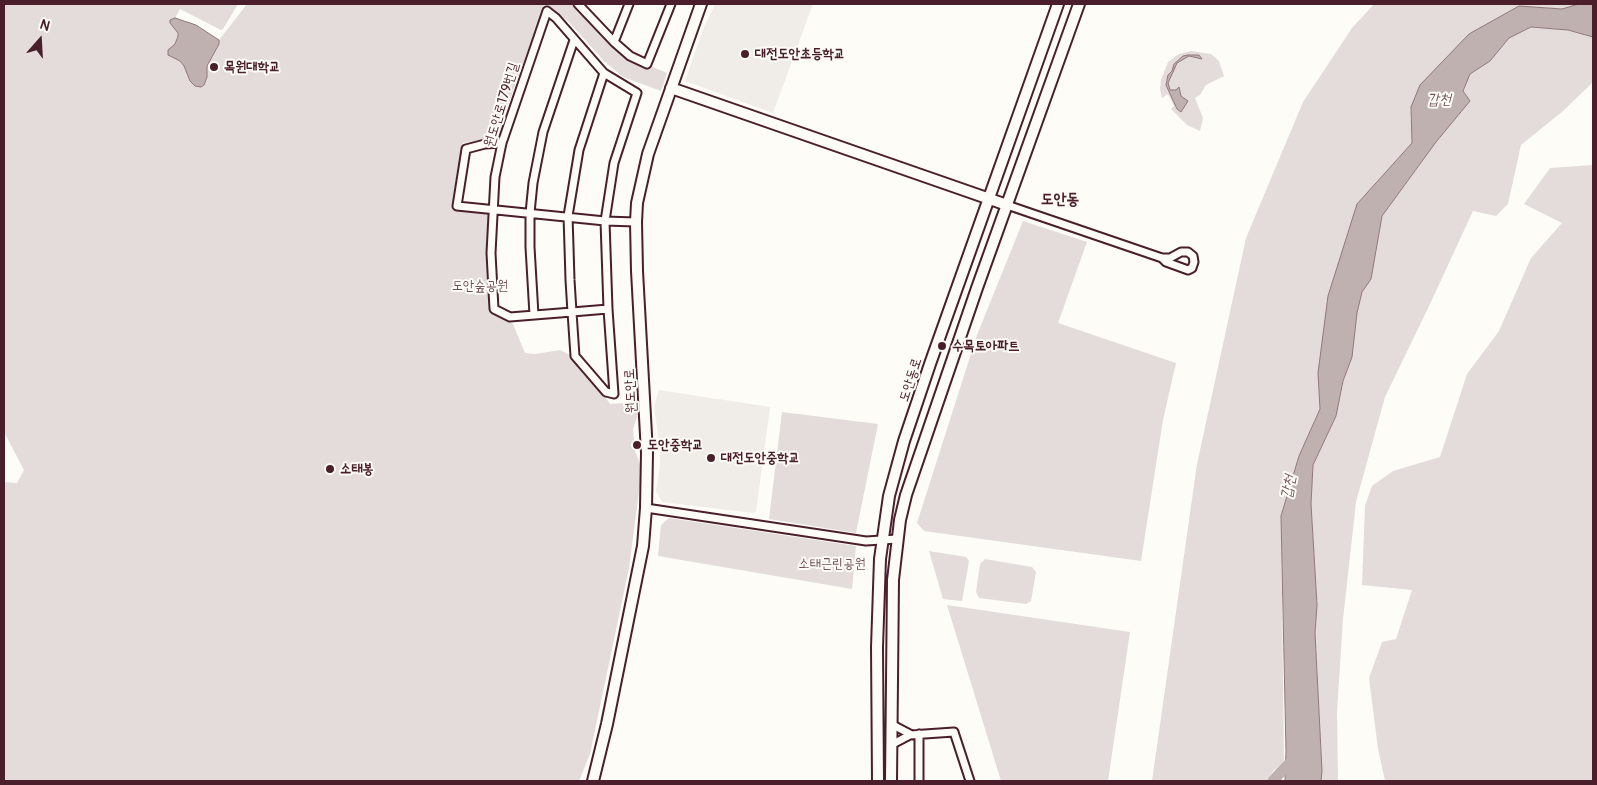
<!DOCTYPE html>
<html>
<head>
<meta charset="utf-8">
<style>
	body { margin:0 }
	#map { position:relative; width:1597px; height:785px; overflow:hidden; background:#fdfcf7; font-family:Pangolin,sans-serif }
	canvas { display:block }
	.frame { position:absolute; inset:0; border:5px solid #4a1f2b; pointer-events:none }
	.north { position:absolute; left:15px; top:15px; width:50px; height:50px; -webkit-text-stroke:4px #fdfcf7; paint-order:stroke; rotate:19deg; font-size:14px; font-weight:700; line-height:20px; text-align:center; color:#4a1f2b }
	.north::after { content:''; display:block; margin:auto; width:18px; height:22px; background:#4a1f2b; clip-path:polygon(50% 0,100% 100%,50% 72%,0 100%) }
</style>
</head>
<body>
<div id="map">
<canvas width="1597" height="785"></canvas>
<div class="frame"></div>
<div class="north">N</div>
</div>
<script>
const ctx = document.querySelector('canvas').getContext('2d');
ctx.lineJoin = 'round';
function fill(path, color) {
  ctx.fillStyle = color;
  ctx.fill(path, 'evenodd');
}
function poly(rows) {
  const path = new Path2D();
  for (const r of rows) {
    path.moveTo(r[0], r[1]);
    for (let i = 2; i < r.length; i += 2) path.lineTo(r[i], r[i + 1]);
  }
  return path;
}
function strokePath(path, color, width, dash) {
  ctx.strokeStyle = color;
  ctx.lineWidth = width;
  ctx.lineCap = dash ? 'butt' : 'round';
  ctx.setLineDash(dash || []);
  ctx.stroke(path);
}
function drawText(font, color, halo, rows, align = 'center') {
  ctx.font = font + ' Pangolin,"Poor Story",sans-serif';
  ctx.lineWidth = 4;
  ctx.setLineDash([]);
  ctx.textBaseline = 'middle';
  ctx.strokeStyle = halo;
  ctx.fillStyle = color;
  for (const [text, x, y, turn = 0] of rows) {
    ctx.save();
    ctx.translate(x, y);
    ctx.rotate((+turn || 0) * Math.PI / 180);
    ctx.textAlign = isNaN(turn) ? turn : align;
    if (halo) ctx.strokeText(text, 0, 0);
    ctx.fillText(text, 0, 0);
    ctx.restore();
  }
}
fill(poly([
	[715,4,813,4,773,113,685,81,704,27],
	[659,390,770,407,756,512,753,513,662,502,656,491,660,466,660,449,654,406]
]), '#f0ece8');
fill(poly([
	[4,4,238,4,223,29,221,30,180,9,175,18,170,20,178,33,175,44,170,48,170,56,177,58,184,66,190,81,207,77,207,66,219,44,219,40,247,4,577,4,630,57,667,73,661,91,623,77,604,61,568,21,544,6,505,113,499,137,494,141,485,139,463,143,454,203,455,211,489,211,491,214,493,309,513,324,525,353,535,354,560,350,570,355,591,376,610,404,637,402,637,417,633,429,635,451,642,469,629,568,590,754,579,781,4,781,4,482,17,483,24,470,4,432],
	[1374,4,1579,4,1562,9,1519,6,1411,107,1412,143,1357,204,1318,373,1320,409,1299,456,1281,516,1284,761,1274,770,1267,781,1152,781,1197,464,1246,238,1303,102,1352,28],
	[1531,27,1568,30,1593,37,1593,82,1563,111,1521,145,1508,204,1496,216,1473,211,1430,304,1385,397,1356,502,1343,619,1337,711,1338,781,1321,781,1322,771,1315,633,1317,605,1311,504,1313,465,1336,416,1343,381,1352,357,1357,313,1362,292,1371,279,1382,216,1436,142,1470,101,1463,91,1470,74,1490,61,1509,38],
	[1191,51,1211,54,1219,61,1224,76,1206,85,1200,95,1195,98,1203,118,1200,131,1187,125,1171,109,1174,106,1168,94,1162,98,1160,89,1161,80,1168,62,1179,54],
	[1593,165,1593,781,1385,781,1378,749,1369,678,1382,642,1396,639,1412,590,1362,585,1365,506,1372,486,1393,471,1440,457,1467,374,1499,331,1531,258,1562,223,1524,204,1550,168],
	[1023,221,1087,242,1058,323,1176,363,1163,420,1141,561,924,531,917,523,977,335],
	[782,412,878,424,856,533,769,519],
	[669,518,856,546,852,589,658,556,661,525],
	[929,551,966,557,969,561,962,601,943,599],
	[985,559,1032,567,1036,572,1031,601,1026,604,979,598,976,592,980,564],
	[947,605,1130,632,1108,781,1001,781]
]), '#e3dcda');
const water = poly([
	[1579,4,1593,4,1593,37,1568,30,1531,27,1509,38,1490,61,1470,74,1463,91,1470,101,1436,142,1382,216,1371,279,1362,292,1357,313,1352,357,1343,381,1336,416,1313,465,1311,504,1317,605,1315,633,1322,771,1321,781,1285,781,1286,751,1281,516,1299,456,1320,409,1318,373,1328,296,1357,204,1412,143,1411,107,1420,85,1469,34,1519,6,1562,9,1579,4],
	[175,18,196,25,219,40,219,44,207,66,207,77,204,85,201,87,195,86,190,81,184,66,180,61,168,55,168,50,175,44,178,36,178,33,170,23,170,20,175,18],
	[1188,55,1199,55,1202,59,1189,56,1177,63,1168,83,1170,90,1176,90,1179,87,1181,96,1188,101,1181,112,1177,109,1166,85,1168,75,1172,71,1174,64,1183,56,1188,55]
]);
fill(water, '#c0b1b1');
strokePath(water, '#91777b', 1);
strokePath(poly([
	[1273,781,1280,773,1290,763,1298,761]
]), '#c0b1b1', 11);
const street = poly([
	[578,4,614,42,630,56,647,64,671,4],
	[614,42,629,4],
	[604,73,579,150,568,216,569,247,570,280,572,312,575,356,606,392,614,394,608,309,605,221,614,163,637,93,604,73,556,18,547,11,502,143,495,177,491,253,494,309,510,317,572,312,608,309],
	[502,143,485,144,466,149,457,206,605,221,636,222],
	[1007,205,1162,258,1170,258,1181,252,1188,252,1193,256,1194,262,1192,268,1188,270,1166,262,1162,258],
	[534,315,530,247,530,213,533,183,543,132,574,40],
	[646,508,866,541,897,539],
	[891,724,910,734],
	[919,734,919,781],
	[891,745,910,735,954,732,970,781]
]);
const secondary = poly([
	[671,88,1007,205],
	[593,781,607,724,643,546,646,508,647,453,637,271,636,222,637,203,648,154,701,4],
	[878,781,877,647,880,559,889,496,904,441,930,364,1058,4],
	[891,781,893,580,900,520,906,495,977,288,1079,4]
]);
strokePath(street, '#4a1f2b', 11);
strokePath(secondary, '#4a1f2b', 14);
strokePath(street, '#fdfcf7', 7);
strokePath(secondary, '#fdfcf7', 10);
for (const [x, y, r, color] of [
	[745,54,5,"#4a1f2b"],
	[214,67,5,"#4a1f2b"],
	[942,346,5,"#4a1f2b"],
	[637,445,5,"#4a1f2b"],
	[711,458,5,"#4a1f2b"],
	[330,469,5,"#4a1f2b"]
]) {
  const dot = new Path2D();
  dot.arc(x, y, r, 0, 2 * Math.PI);
  ctx.fillStyle = color;
  ctx.fill(dot);
  strokePath(dot, '#fdfcf7', 2);
}
drawText('bold 14px', '#4a1f2b', '#fdfcf7', [
	["대전도안초등학교",755,54],
	["목원대학교",224,67],
	["수목토아파트",952,346],
	["도안중학교",647,445],
	["대전도안중학교",721,458],
	["소태봉",340,469]
], 'left');
drawText('14px', '#4a1f2b', '#fdfcf7', [
	["원도안로179번길",502,105,-73],
	["도안동로",911,380,-72],
	["원도안로",631,391,-93]
]);
drawText('14px', '#704e57', '#fdfcf7', [
	["도안숲공원",480,286],
	["소태근린공원",832,564]
]);
drawText('italic 15px', '#73525a', '#fdfcf7', [
	["갑천",1439,100],
	["갑천",1289,487,-80]
]);
drawText('bold 16px', '#4a1f2b', '#fdfcf7', [
	["도안동",1060,200]
]);
</script>
</body>
</html>
